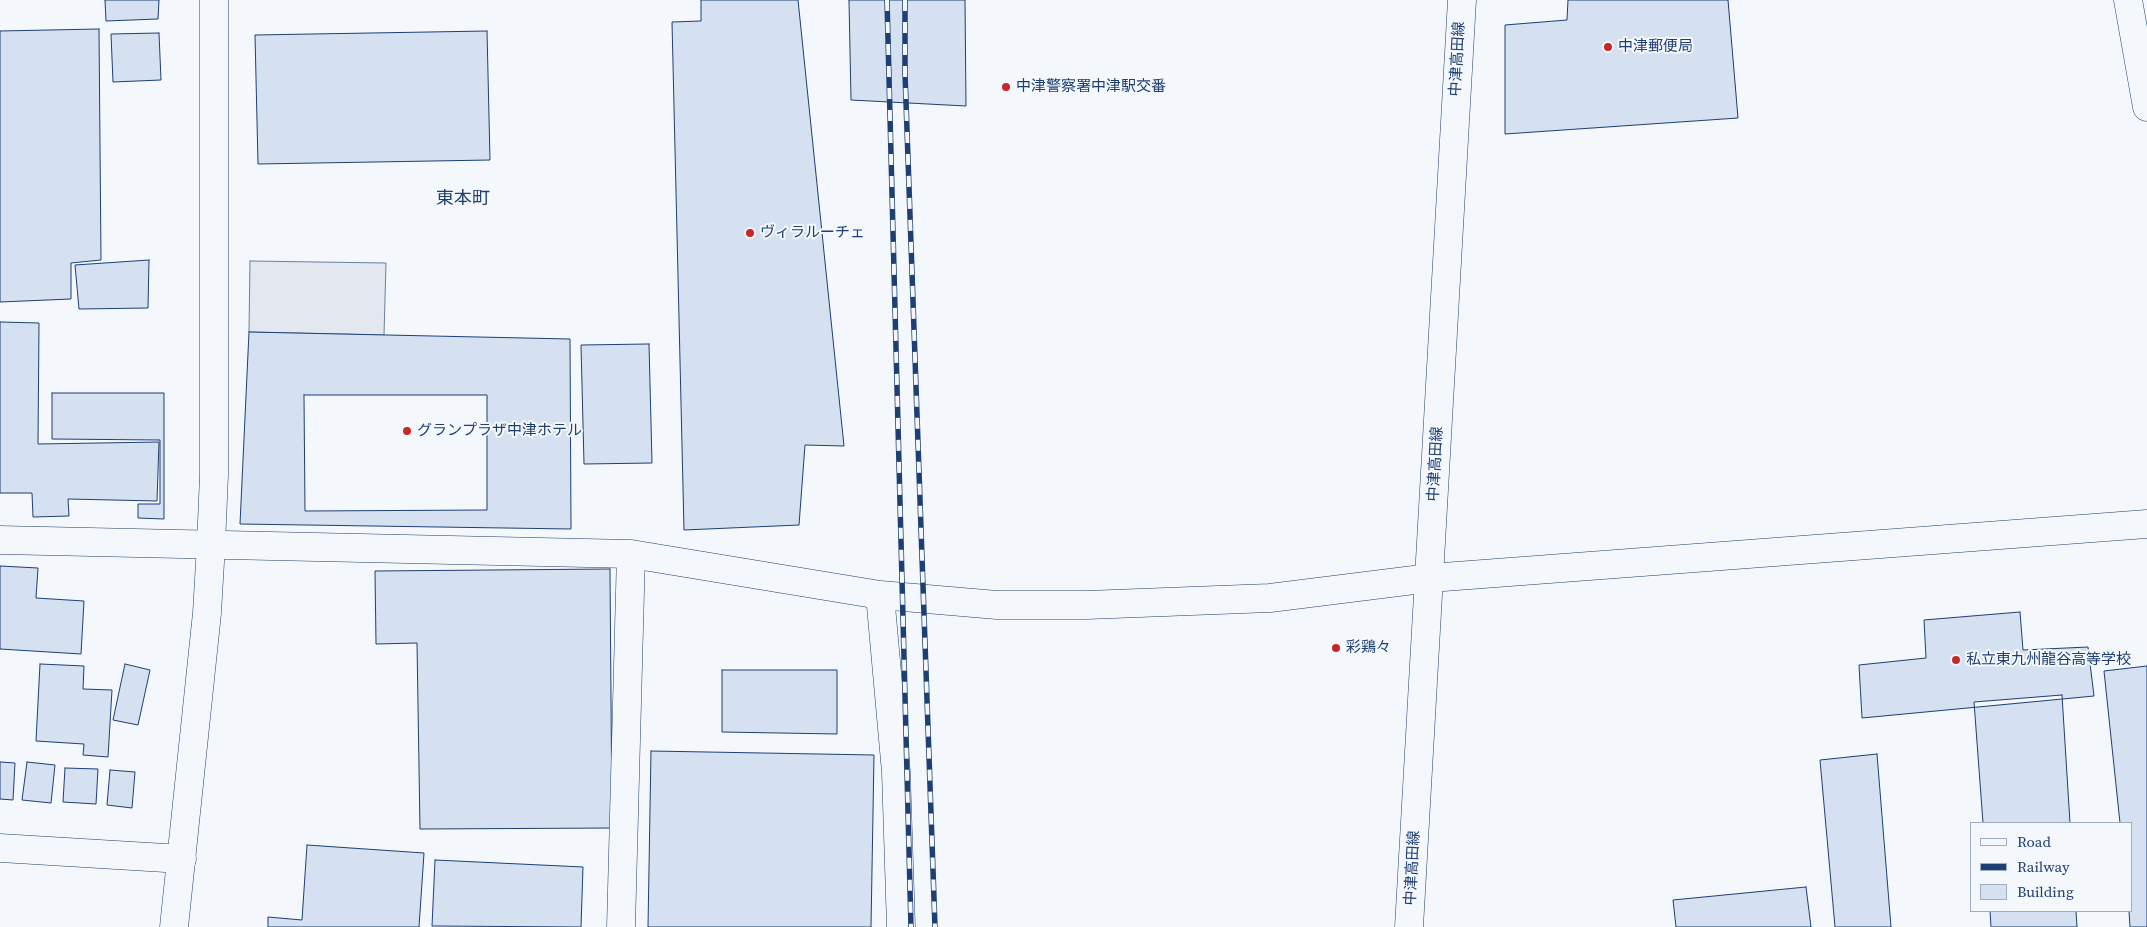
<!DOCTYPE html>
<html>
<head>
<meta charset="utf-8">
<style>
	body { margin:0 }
	#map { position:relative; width:2147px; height:927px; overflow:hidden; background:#f4f7fb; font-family:"Source Serif 4",serif }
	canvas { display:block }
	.legend { position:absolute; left:1970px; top:822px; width:162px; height:90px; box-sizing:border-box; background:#f4f7fb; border:1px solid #9eadc5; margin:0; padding:6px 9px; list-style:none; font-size:15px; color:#1d3f73 }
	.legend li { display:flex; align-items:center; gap:10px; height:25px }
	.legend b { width:25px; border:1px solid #9eadc5 }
</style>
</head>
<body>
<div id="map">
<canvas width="2147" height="927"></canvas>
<ul class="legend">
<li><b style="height:6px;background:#f4f7fb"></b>Road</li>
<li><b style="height:6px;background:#1d3f73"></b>Railway</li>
<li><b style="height:14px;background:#d5e0f0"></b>Building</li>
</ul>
</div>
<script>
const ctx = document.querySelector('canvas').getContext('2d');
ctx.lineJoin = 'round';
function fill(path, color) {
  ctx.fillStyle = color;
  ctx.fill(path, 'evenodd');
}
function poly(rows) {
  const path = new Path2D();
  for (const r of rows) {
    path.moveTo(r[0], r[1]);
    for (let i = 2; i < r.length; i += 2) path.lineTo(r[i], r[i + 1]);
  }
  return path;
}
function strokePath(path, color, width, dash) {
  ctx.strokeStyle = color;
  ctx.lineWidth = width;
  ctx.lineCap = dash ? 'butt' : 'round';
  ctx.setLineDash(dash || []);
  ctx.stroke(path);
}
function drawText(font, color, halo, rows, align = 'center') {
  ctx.font = font + ' "Source Serif 4","Noto Sans JP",serif';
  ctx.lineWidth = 4;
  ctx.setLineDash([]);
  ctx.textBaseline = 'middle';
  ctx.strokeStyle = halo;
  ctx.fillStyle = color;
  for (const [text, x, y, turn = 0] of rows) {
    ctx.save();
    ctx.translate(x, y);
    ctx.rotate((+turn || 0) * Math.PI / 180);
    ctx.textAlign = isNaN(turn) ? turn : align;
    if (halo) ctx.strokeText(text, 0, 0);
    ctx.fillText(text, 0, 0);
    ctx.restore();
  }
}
const parking = poly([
	[250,261,386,263,384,335,249,332,250,261]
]);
fill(parking, '#e3e8f0');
strokePath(parking, '#687fa3', 1);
const building = poly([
	[105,0,159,0,158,19,106,21,105,0],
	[701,0,798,0,844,446,805,445,799,525,684,530,672,22,701,21,701,0],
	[849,0,965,0,966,106,851,100,849,0],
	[1568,0,1728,0,1738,118,1505,134,1505,25,1567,20,1568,0],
	[99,29,101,260,71,263,71,299,0,302,0,31,99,29],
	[487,31,490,160,258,164,255,35,487,31],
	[159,33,161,80,113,82,111,34,159,33],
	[149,260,148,308,79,309,75,265,149,260],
	[0,322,39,323,38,444,159,442,157,501,68,499,69,516,33,517,32,493,0,493,0,322],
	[249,332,570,339,571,529,240,524,249,332],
	[649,344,652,463,584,464,581,345,649,344],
	[52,393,164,393,164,519,138,518,138,504,160,504,160,440,52,439,52,393],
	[304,395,487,395,487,510,305,511,304,395],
	[0,566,38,568,36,598,84,601,81,654,0,649,0,566],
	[610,569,612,828,420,829,417,643,376,644,375,571,610,569],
	[2020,612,2023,650,2088,647,2094,696,1862,718,1859,665,1926,658,1924,620,2020,612],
	[40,664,84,666,83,689,112,690,108,757,83,755,84,744,36,741,40,664],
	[125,664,150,670,138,725,113,720,125,664],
	[2147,666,2147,927,2130,927,2129,911,2131,911,2131,823,2120,823,2104,671,2147,666],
	[722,670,837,670,837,734,722,732,722,670],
	[2062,695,2070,823,1983,823,1974,702,2062,695],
	[651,751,874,755,871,927,648,927,651,751],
	[1877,754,1891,927,1835,927,1820,760,1877,754],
	[0,762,15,763,13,800,0,799,0,762],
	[27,762,55,765,51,803,22,800,27,762],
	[65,768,98,769,96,804,63,802,65,768],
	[110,770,135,772,132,808,107,805,110,770],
	[307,845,424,853,419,927,268,927,268,917,302,920,307,845],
	[435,860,583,867,581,927,432,926,435,860],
	[1806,887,1811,927,1676,927,1673,900,1806,887],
	[1990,911,2076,911,2077,927,1991,927,1990,911]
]);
fill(building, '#d5e0f0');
strokePath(building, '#1d3f73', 1);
const street = poly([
	[2128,0,2147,107],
	[0,540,631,554,880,595,997,605,1087,605,1270,598,1430,578,2147,524],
	[880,595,896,772,901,927],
	[0,848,182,859],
	[621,927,631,554]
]);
const secondary = poly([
	[174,927,207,613,211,545,214,475,214,0]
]);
const primary = poly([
	[1409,927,1462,0]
]);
strokePath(street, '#1d3f73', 29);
strokePath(secondary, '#1d3f73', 29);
strokePath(primary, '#1d3f73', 29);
strokePath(street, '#f4f7fb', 28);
strokePath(secondary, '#f4f7fb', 28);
strokePath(primary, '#f4f7fb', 28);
const rail = poly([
	[887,0,911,927],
	[905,0,905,73,935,927]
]);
strokePath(rail, '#1d3f73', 5.5);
strokePath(rail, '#f4f7fb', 4, [11]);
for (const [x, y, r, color] of [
	[1608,47,5,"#c62828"],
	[1006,87,5,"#c62828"],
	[750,233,5,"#c62828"],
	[407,431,5,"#c62828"],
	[1336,648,5,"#c62828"],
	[1956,660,5,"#c62828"]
]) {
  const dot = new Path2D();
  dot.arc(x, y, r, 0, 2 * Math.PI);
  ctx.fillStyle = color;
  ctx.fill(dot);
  strokePath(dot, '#f4f7fb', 2);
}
drawText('15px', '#1d3f73', '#f4f7fb', [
	["中津郵便局",1618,47],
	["中津警察署中津駅交番",1016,87],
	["ヴィラルーチェ",760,233],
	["グランプラザ中津ホテル",417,431],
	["彩鶏々",1346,648],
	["私立東九州龍谷高等学校",1966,660]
], 'left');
drawText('15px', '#1d3f73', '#f4f7fb', [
	["中津高田線",1458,59,-87],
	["中津高田線",1436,464,-87],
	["中津高田線",1413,868,-87]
]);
drawText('18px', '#1d3f73', '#f4f7fb', [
	["東本町",463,199]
]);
</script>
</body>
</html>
